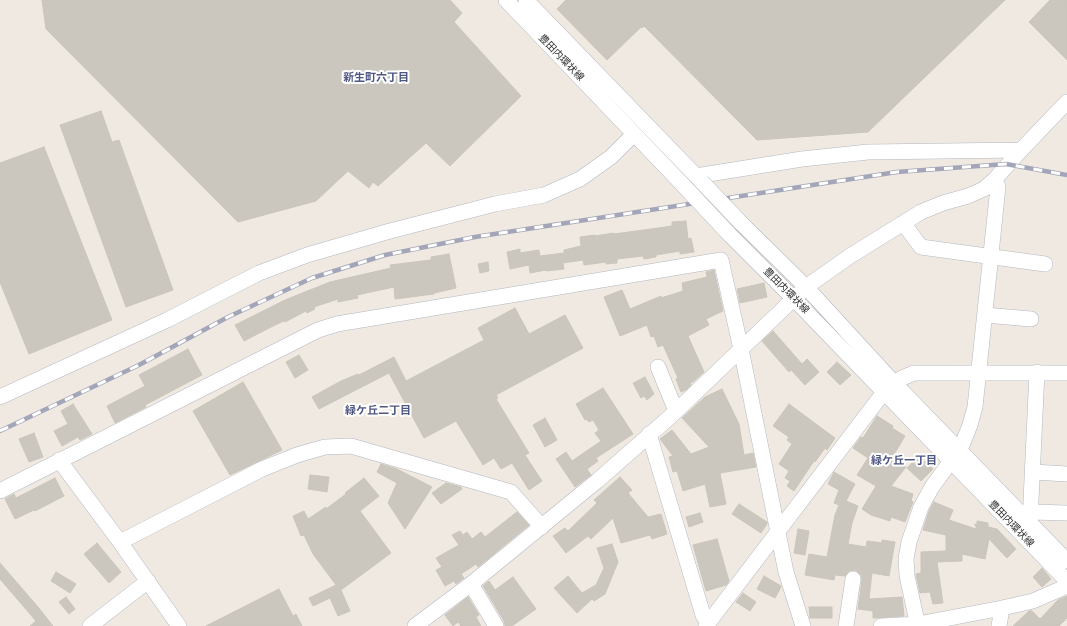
<!DOCTYPE html>
<html>
<head>
<meta charset="utf-8">
<style>
	body { margin:0 }
	canvas { display:block; background:#efe9e1 }
</style>
</head>
<body>
<canvas width="1067" height="626"></canvas>
<script>
const ctx = document.querySelector('canvas').getContext('2d');
ctx.lineJoin = 'round';
function fill(path, color) {
  ctx.fillStyle = color;
  ctx.fill(path, 'evenodd');
}
function poly(rows) {
  const path = new Path2D();
  for (const r of rows) {
    path.moveTo(r[0], r[1]);
    for (let i = 2; i < r.length; i += 2) path.lineTo(r[i], r[i + 1]);
  }
  return path;
}
function strokePath(path, color, width, dash) {
  ctx.strokeStyle = color;
  ctx.lineWidth = width;
  ctx.lineCap = dash ? 'butt' : 'round';
  ctx.setLineDash(dash || []);
  ctx.stroke(path);
}
function drawText(font, color, halo, rows, align = 'center') {
  ctx.font = font + ' "Varela Round","Noto Sans JP",sans-serif';
  ctx.lineWidth = 4;
  ctx.setLineDash([]);
  ctx.textBaseline = 'middle';
  ctx.strokeStyle = halo;
  ctx.fillStyle = color;
  for (const [text, x, y, turn = 0] of rows) {
    ctx.save();
    ctx.translate(x, y);
    ctx.rotate((+turn || 0) * Math.PI / 180);
    ctx.textAlign = isNaN(turn) ? turn : align;
    if (halo) ctx.strokeText(text, 0, 0);
    ctx.fillText(text, 0, 0);
    ctx.restore();
  }
}
const building = poly([
	[42,0,450,0,462,13,454,22,521,96,450,166,426,143,378,186,373,182,369,188,348,171,316,201,238,222,46,29,42,0],
	[566,0,1005,0,868,132,757,140,644,26,642,28,641,27,607,60,557,9,566,0],
	[1050,0,1067,0,1067,60,1029,22,1050,0],
	[101,111,112,142,119,140,173,290,126,307,60,125,101,111],
	[44,147,112,320,29,354,0,282,0,163,44,147],
	[686,221,688,239,691,238,694,252,680,254,680,251,656,255,656,257,644,259,643,256,617,259,617,263,606,264,606,262,584,265,583,260,563,263,564,269,546,271,546,270,530,273,529,265,510,269,507,252,520,249,520,253,539,250,540,256,564,253,564,250,581,246,580,237,595,235,595,236,614,233,614,234,651,229,672,226,672,222,686,221],
	[449,254,456,288,434,293,434,294,395,299,394,287,357,295,358,298,338,302,338,299,314,307,315,309,307,313,306,311,285,322,284,321,275,325,244,341,235,325,285,300,330,282,391,268,390,265,431,260,431,257,449,254],
	[488,262,489,271,480,273,478,264,488,262],
	[714,270,723,311,706,319,709,325,688,336,704,372,694,381,690,383,691,385,686,390,681,392,676,379,678,378,663,345,658,347,654,336,651,337,647,325,620,336,604,297,622,290,630,309,661,296,661,298,683,291,682,283,707,277,706,272,714,270],
	[764,283,767,297,740,303,737,289,764,283],
	[515,308,529,334,565,315,583,348,496,395,498,398,496,399,529,453,525,455,542,481,529,490,512,463,501,469,494,458,483,465,456,421,424,438,389,373,319,409,312,397,341,381,358,374,359,375,394,357,406,381,484,340,478,328,515,308],
	[773,331,802,364,807,359,819,372,805,385,791,370,789,372,762,341,773,331],
	[188,349,202,375,145,405,146,407,115,423,107,406,145,386,139,375,188,349],
	[299,355,308,370,295,378,286,362,299,355],
	[837,362,851,375,840,385,827,372,837,362],
	[645,377,654,394,647,400,644,396,641,398,633,383,645,377],
	[243,382,282,450,230,475,193,411,243,382],
	[603,388,633,434,596,458,598,461,587,469,591,475,575,487,556,459,566,452,572,461,601,441,595,433,599,430,593,420,589,422,586,419,585,420,576,404,603,388],
	[722,389,739,424,744,455,753,453,756,467,720,473,726,504,710,507,705,484,683,491,677,471,673,472,669,457,673,456,660,439,672,430,691,454,709,447,682,418,705,397,722,389],
	[73,404,92,434,80,440,78,437,62,446,54,431,68,424,61,411,73,404],
	[789,404,835,438,827,450,825,448,815,462,814,461,794,491,787,486,790,481,785,478,789,471,779,464,792,444,787,440,789,437,773,426,789,404],
	[877,416,893,426,892,428,905,436,893,456,906,467,891,486,913,494,911,501,913,502,905,522,891,517,890,521,871,515,862,509,876,486,857,475,868,458,853,448,861,437,863,438,877,416],
	[545,418,557,440,545,447,533,425,545,418],
	[34,433,43,457,29,462,19,439,34,433],
	[919,456,933,469,921,481,907,468,919,456],
	[381,464,397,469,432,487,405,529,388,503,397,483,377,472,381,464],
	[834,472,855,484,846,501,858,506,852,523,848,544,866,547,867,541,882,543,882,540,895,542,889,576,872,573,869,599,902,597,904,616,873,618,873,611,858,609,862,580,861,575,858,572,855,570,849,571,845,576,835,575,834,580,805,575,809,554,827,557,835,515,839,505,834,503,839,490,828,484,834,472],
	[310,475,329,477,327,492,308,489,310,475],
	[620,477,632,490,628,493,648,517,661,514,667,534,652,539,650,535,621,543,613,518,591,539,588,536,566,553,553,536,565,528,568,531,597,503,594,500,620,477],
	[55,478,64,496,35,511,34,510,15,519,5,499,14,494,16,498,55,478],
	[364,478,379,496,360,511,391,553,341,590,350,611,338,616,330,598,313,606,309,598,336,585,313,554,304,535,301,536,293,516,304,511,308,519,326,507,326,509,346,494,345,493,364,478],
	[446,483,461,487,462,489,441,504,432,493,446,483],
	[934,502,953,510,949,520,976,529,976,526,974,524,977,525,977,521,988,523,988,527,997,529,1016,549,1007,558,989,539,985,559,962,554,962,561,937,562,943,603,933,604,930,592,920,593,916,574,921,573,921,552,946,551,946,535,923,530,929,511,934,502],
	[739,504,767,522,767,524,761,533,732,514,739,504],
	[517,512,529,525,478,567,476,564,461,574,464,578,456,584,454,581,445,586,436,570,442,567,436,558,459,545,452,535,460,531,463,535,467,532,472,539,481,532,485,537,517,512],
	[700,513,703,522,689,527,686,517,700,513],
	[798,529,809,531,805,555,794,553,798,529],
	[717,539,729,581,726,585,706,591,693,545,717,539],
	[97,543,121,572,109,583,84,554,97,543],
	[612,544,618,562,605,594,594,601,592,599,577,613,554,588,568,576,582,593,596,585,604,568,597,548,612,544],
	[0,563,38,607,53,626,30,626,36,621,0,579,0,563],
	[1042,568,1051,579,1042,587,1033,577,1042,568],
	[56,572,76,584,70,593,51,581,56,572],
	[764,576,781,586,781,587,775,598,757,589,764,576],
	[513,577,536,609,512,626,505,626,504,621,483,586,489,581,495,590,513,577],
	[279,589,293,616,296,614,302,626,206,626,279,589],
	[743,593,756,602,750,611,736,602,743,593],
	[1067,596,1067,618,1059,626,1013,626,1029,611,1032,611,1040,619,1058,600,1067,596],
	[66,597,75,609,69,614,59,602,66,597],
	[468,597,479,615,476,617,481,626,461,626,458,622,453,626,445,615,468,597],
	[809,607,832,607,832,618,810,618,809,607]
]);
fill(building, '#cbc7bf');
strokePath(building, '#cbc5ba', 1);
const minor = poly([
	[506,0,685,187],
	[526,0,702,182],
	[696,176,802,159,868,152,1021,150],
	[740,222,806,287,896,385,1067,561],
	[903,223,921,247,1045,264],
	[729,234,794,299,1067,581],
	[985,315,1031,319],
	[658,367,676,411],
	[896,385,902,378,914,373,1067,373],
	[0,397,167,320,259,273,307,255,390,231,495,204,544,195,580,179,611,157,634,134],
	[649,434,703,615,708,623],
	[960,450,970,425,975,407,998,187,995,179],
	[59,460,120,542,179,626],
	[1033,472,1067,474],
	[0,491,318,330,337,324,721,260,741,349,786,572,803,626],
	[1031,512,1067,513],
	[1030,522,1037,372],
	[120,542,262,469,297,455,325,447,351,446,511,492,542,527],
	[471,584,496,626],
	[90,626,148,581],
	[415,626,471,584,597,481,671,416,806,287,850,256,921,212,943,203,968,196,984,189,995,179,1021,150,1067,102],
	[706,626,884,392],
	[846,626,853,579],
	[881,626,918,624,1002,608,1033,601,1067,586],
	[918,626,907,576,906,559,909,542,921,507,932,487,951,461],
	[999,626,1002,608]
]);
strokePath(minor, '#b4b7c1', 16);
strokePath(minor, '#fff', 15);
const rail = poly([
	[0,431,139,365,228,317,312,278,385,255,475,237,897,172,1006,164,1067,175]
]);
strokePath(rail, '#a3a6b8', 4.5);
strokePath(rail, '#fff', 3, [9]);
const minorBridge = poly([
	[702,182,740,222],
	[685,187,729,234]
]);
strokePath(minorBridge, '#b4b7c1', 16, []);
strokePath(minorBridge, '#fff', 15);
drawText('10px', '#2e2e2e', '#fff', [
	["豊田内環状線",561,58,46],
	["豊田内環状線",786,291,45],
	["豊田内環状線",1011,524,46]
]);
drawText('bold 11px', '#4d5680', '#fff', [
	["新生町六丁目",376,78],
	["緑ケ丘二丁目",378,411],
	["緑ケ丘一丁目",904,461]
]);
</script>
</body>
</html>
